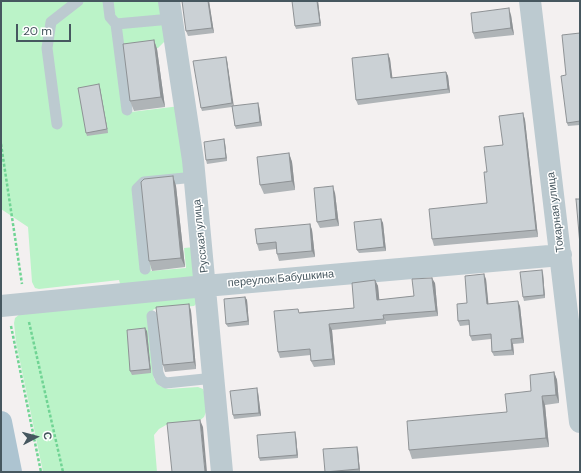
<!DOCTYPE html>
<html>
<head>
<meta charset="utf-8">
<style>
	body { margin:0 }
	#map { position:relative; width:581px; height:473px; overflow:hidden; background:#f3f0f0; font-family:"DM Sans",sans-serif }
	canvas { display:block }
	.frame { position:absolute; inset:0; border:2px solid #46575f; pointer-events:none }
	.north { position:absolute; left:16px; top:417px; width:40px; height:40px; -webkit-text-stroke:3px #fff; paint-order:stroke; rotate:84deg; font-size:11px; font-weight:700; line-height:16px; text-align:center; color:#46575f }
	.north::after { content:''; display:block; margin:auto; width:14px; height:18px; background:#46575f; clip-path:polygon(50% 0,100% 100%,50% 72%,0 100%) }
	.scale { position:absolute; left:16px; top:24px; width:55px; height:18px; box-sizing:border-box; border:2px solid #46575f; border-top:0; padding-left:5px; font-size:12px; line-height:14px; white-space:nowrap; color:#46575f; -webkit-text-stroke:3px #fff; paint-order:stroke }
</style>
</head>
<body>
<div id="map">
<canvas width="581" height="473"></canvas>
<div class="frame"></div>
<div class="north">С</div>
<div class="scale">20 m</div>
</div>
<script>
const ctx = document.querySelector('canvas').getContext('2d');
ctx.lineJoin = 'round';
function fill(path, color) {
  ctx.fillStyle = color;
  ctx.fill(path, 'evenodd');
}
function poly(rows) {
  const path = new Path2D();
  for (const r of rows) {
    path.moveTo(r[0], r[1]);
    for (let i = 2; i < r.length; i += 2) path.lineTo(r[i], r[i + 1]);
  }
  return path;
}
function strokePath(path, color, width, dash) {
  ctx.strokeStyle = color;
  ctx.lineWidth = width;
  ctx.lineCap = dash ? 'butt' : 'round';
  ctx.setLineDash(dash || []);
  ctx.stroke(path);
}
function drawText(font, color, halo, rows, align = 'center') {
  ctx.font = font + ' "DM Sans",sans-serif';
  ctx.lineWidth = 3;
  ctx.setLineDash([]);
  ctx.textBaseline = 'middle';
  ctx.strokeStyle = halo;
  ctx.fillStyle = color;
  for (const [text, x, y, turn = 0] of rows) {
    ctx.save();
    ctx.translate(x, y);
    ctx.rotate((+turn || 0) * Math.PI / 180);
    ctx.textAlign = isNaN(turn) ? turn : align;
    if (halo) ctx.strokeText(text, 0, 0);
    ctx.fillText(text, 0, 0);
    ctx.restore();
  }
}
fill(poly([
	[1,1,166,1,172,34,158,48,123,53,131,112,180,106,191,182,142,187,151,271,186,268,184,248,195,247,202,277,122,291,119,280,39,289,35,288,32,282,28,227,1,209],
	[197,297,197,303,194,306,154,309,148,316,154,379,160,386,168,389,198,387,203,389,205,394,206,412,204,417,199,421,166,425,159,429,154,435,157,472,43,472,16,342,14,323,15,318,20,314]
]), '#bbf3c8');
strokePath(poly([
	[1,144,22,284],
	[29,322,63,472],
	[11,326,41,472]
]), '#70d494', 2.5, [3, 2]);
strokePath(poly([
	[108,1,110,17,116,24,171,19],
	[116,24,127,110],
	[57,124,47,48,51,22,78,1],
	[145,269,137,189,144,182,195,177],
	[152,316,158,373,161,380,166,383,214,378]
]), '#bccad0', 11);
strokePath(poly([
	[169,1,193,160,222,472],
	[530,1,580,422],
	[1,306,205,286,561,255]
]), '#bccad0', 22);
strokePath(poly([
	[1,422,11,472]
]), '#adc4d1', 22);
fill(poly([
	[209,1,214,33,188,36,186,31],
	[318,1,321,26,296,29,295,26],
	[511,15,514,35,475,39,473,33],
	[580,33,580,125,568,126,567,123,566,75],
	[154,40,157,49,165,107,134,111,130,101],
	[388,54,390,59,392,78,446,72,448,76,450,93,358,105,356,100],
	[226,57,227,60,233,106,259,106,262,126,236,129,235,126,232,107,202,111,201,108],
	[100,88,108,133,87,136,86,133],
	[523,113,525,120,538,237,434,246,432,239,487,203,487,172],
	[224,139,225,143,227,161,207,164,206,160],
	[289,153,292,162,295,190,264,194,260,185],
	[173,176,176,186,185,267,152,271,149,261],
	[335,193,339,226,320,228,317,222],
	[381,219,383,223,386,251,359,253,357,250],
	[310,224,312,230,315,257,279,261,277,254,276,249,259,251,257,244],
	[542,270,543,273,545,298,524,301,523,297],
	[486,279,488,304,520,306,524,343,513,344,514,355,494,356,492,352,491,339,472,341,470,336,469,325,460,326,458,321,467,303],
	[375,280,378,286,379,300,414,296,435,283,438,316,386,321,386,324,332,330,335,365,314,367,311,361,311,355,280,358,278,352,300,312,354,308],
	[245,297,247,300,249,325,228,327,226,324],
	[189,304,191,311,196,369,165,372,163,365],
	[147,331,151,373,132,375,130,371],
	[554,372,557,380,559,403,545,405,549,447,412,459,409,450,507,412,531,391],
	[258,392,261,416,234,419,233,415],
	[295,432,296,436,298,458,260,461,259,458],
	[357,447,358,450,360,472,325,472]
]), '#afb4b7');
fill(poly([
	[208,1,209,1,214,33,212,28],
	[317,1,318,1,321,26,320,23],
	[509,8,511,15,514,35,511,28],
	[154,40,157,49,165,107,161,97],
	[388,54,390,59,393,82,391,78],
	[226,57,227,60,234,107,232,103],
	[446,72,448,76,450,93,448,89],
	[99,84,100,88,108,133,107,129],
	[258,103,259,106,262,126,260,122],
	[523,113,525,120,538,237,536,230],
	[224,139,225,143,227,161,226,158],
	[289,153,292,162,295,190,292,181],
	[173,176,176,186,185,267,181,258],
	[333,186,335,193,339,226,336,219],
	[381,219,383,223,386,251,384,247],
	[310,224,312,230,315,257,312,251],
	[542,270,543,273,545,298,544,295],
	[484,274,486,279,489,309,487,304],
	[432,278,435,283,438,316,436,311],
	[375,280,378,286,380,306,377,300],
	[245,297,247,300,249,325,248,321],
	[518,301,520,306,524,343,522,338],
	[189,304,191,311,196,369,194,362],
	[329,324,332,330,335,365,333,359],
	[145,328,147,331,151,373,150,369],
	[511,339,513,344,514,355,512,350],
	[554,372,557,380,559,403,556,395],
	[257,388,258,392,261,416,259,413],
	[542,396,545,405,549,447,546,438],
	[200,420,203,427,207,472,205,472],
	[295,432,296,436,298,458,297,455],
	[357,447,358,450,360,472,359,469]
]), '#8e9295');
const building = poly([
	[182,1,208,1,212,28,186,31,182,1],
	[292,1,317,1,320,23,295,26,292,1],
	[509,8,511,28,473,33,471,13,509,8],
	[580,33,580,121,567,123,561,76,566,75,562,35,580,33],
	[154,40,161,97,130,101,123,44,154,40],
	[388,54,391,78,446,72,448,89,356,100,352,58,388,54],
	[226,57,232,103,201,108,193,61,226,57],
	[99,84,107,129,86,133,78,88,99,84],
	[258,103,260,122,235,126,232,106,258,103],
	[523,113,536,230,432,239,429,209,487,203,484,172,487,172,484,147,503,145,499,116,523,113],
	[224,139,226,158,206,160,204,142,224,139],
	[289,153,292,181,260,185,257,157,289,153],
	[173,176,181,258,149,261,141,182,144,179,173,176],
	[333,186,336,219,317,222,314,188,333,186],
	[576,199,580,199,580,245,576,199],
	[381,219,384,247,357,250,354,222,381,219],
	[310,224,312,251,277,254,276,242,257,244,255,229,310,224],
	[542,270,544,295,523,297,520,272,542,270],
	[484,274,487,304,518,301,522,338,511,339,512,350,492,352,491,334,470,336,469,320,458,321,457,304,467,303,465,276,484,274],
	[432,278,436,311,383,315,384,319,329,324,333,359,311,361,310,349,278,352,274,311,298,309,299,313,354,308,352,283,375,280,377,300,414,296,412,279,432,278],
	[245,297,248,321,226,324,224,299,245,297],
	[189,304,194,362,163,365,156,307,189,304],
	[145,328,150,369,130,371,127,330,145,328],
	[554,372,556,395,542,396,546,438,409,450,407,421,507,412,505,394,531,391,530,375,554,372],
	[257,388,259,413,233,415,230,391,257,388],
	[200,420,205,472,172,472,167,423,200,420],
	[295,432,297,455,259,458,257,435,295,432],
	[357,447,359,469,325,472,323,449,357,447]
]);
fill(building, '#cbd1d5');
strokePath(building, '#8e9295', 1);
drawText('11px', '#46575f', '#fff', [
	["Токарная улица",556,212,-97],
	["Русская улица",201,236,-96],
	["переулок Бабушкина",281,279,-5]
]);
</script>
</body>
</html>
